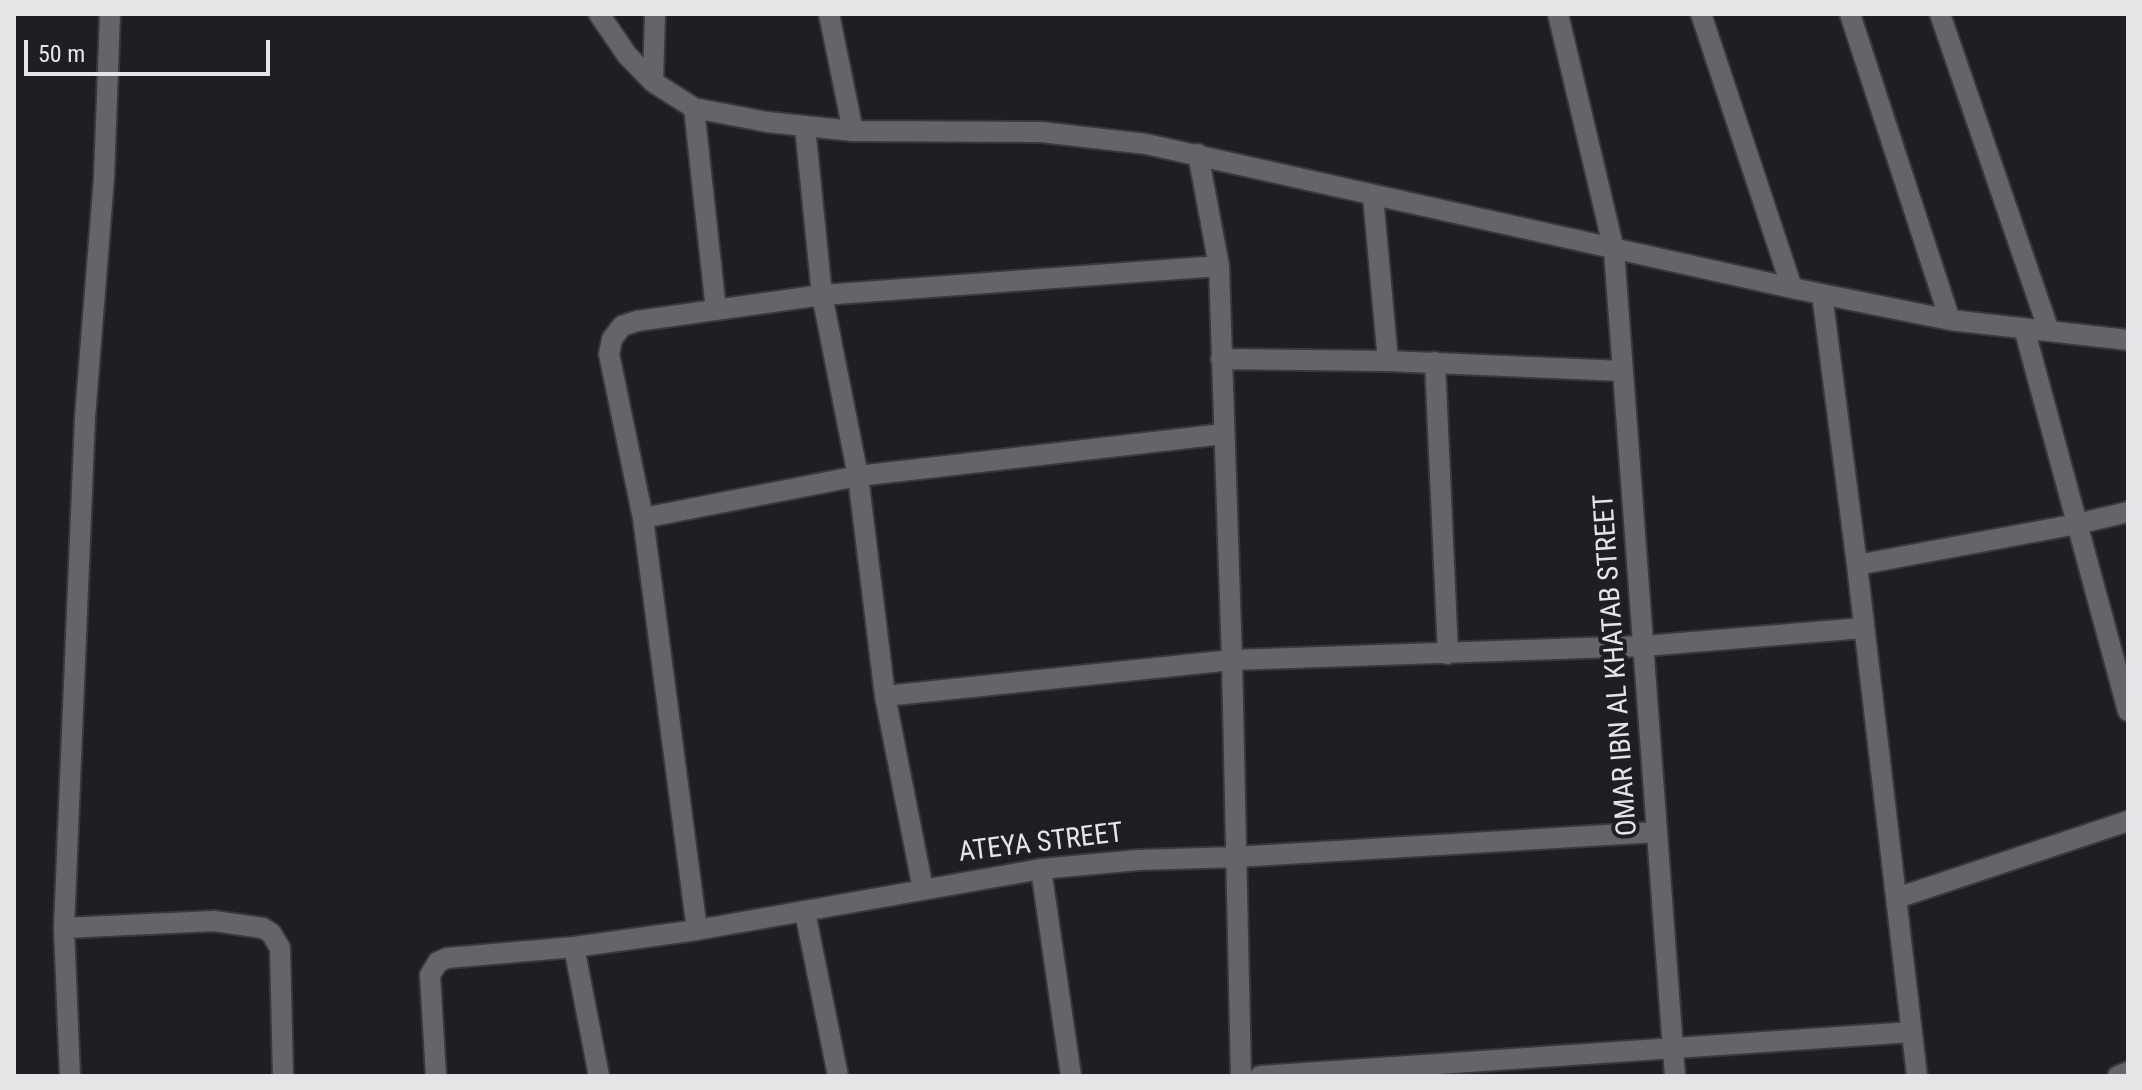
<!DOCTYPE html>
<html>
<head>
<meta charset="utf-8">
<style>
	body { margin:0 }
	#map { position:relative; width:2142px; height:1090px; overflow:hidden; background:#1f1e23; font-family:"Roboto Condensed",sans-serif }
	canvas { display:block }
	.frame { position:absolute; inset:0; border:16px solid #e5e4e7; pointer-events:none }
	.scale { position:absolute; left:24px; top:40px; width:246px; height:36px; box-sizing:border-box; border:4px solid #e5e4e7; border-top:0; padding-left:10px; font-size:24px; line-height:28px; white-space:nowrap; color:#e5e4e7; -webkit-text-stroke:6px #1f1e23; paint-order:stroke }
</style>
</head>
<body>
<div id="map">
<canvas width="2142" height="1090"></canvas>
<div class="frame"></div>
<div class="scale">50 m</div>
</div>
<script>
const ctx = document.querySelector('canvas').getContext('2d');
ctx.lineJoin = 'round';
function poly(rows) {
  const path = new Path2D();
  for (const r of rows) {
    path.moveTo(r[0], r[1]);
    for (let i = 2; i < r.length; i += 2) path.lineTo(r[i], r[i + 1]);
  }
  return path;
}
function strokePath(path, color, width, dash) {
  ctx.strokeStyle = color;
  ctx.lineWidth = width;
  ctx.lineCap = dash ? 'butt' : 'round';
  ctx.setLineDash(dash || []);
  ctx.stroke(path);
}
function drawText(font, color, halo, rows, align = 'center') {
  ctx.font = font + ' "Roboto Condensed",sans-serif';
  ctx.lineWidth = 8;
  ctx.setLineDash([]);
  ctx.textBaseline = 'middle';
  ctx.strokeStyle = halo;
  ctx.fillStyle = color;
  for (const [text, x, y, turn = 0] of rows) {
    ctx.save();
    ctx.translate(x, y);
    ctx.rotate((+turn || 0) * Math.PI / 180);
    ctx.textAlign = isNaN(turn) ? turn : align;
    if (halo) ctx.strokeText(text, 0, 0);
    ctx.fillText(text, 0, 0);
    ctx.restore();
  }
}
const minor = poly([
	[599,14,627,55,653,82,694,108,767,122,853,131,1041,132,1146,144,1792,288,1950,320,2128,340],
	[829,14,853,131],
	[1558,14,1614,250,1675,1076],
	[1701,14,1792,288],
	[1850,14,1950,320],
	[1940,14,2049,331],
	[653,82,655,14],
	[694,108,716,310],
	[805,127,822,295,858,476,1223,434],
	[1198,154,1219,266,1232,660,1241,1076],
	[1373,196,1388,361],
	[1822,294,1857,565,1917,1076],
	[2024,328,2128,711],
	[1221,359,1388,361,1623,371],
	[1435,362,1448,654],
	[643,518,858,476,885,696,923,889],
	[1857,565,2077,524,2128,512],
	[885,696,1232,660,1644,646,1863,628],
	[1041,869,1071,1076],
	[1897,898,2128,821],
	[805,912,838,1076],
	[64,928,85,417,104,178,110,14],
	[697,930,643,518,609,354,612,339,622,326,637,321,822,295,1219,266],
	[574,947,599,1076],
	[70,1076,64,928,214,921,263,928,271,933,280,948,283,1076],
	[436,1076,430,975,438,962,447,958,574,947,697,930,1041,869,1138,860,1235,857,1657,832],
	[1260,1076,1912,1032],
	[2118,1076,2128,1072]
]);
strokePath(minor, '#39383c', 24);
strokePath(minor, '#66646a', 20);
drawText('28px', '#e5e4e7', '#1f1e23', [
	["OMAR IBN AL KHATAB STREET",1617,665,-94],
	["ATEYA STREET",1041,844,-7]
]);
</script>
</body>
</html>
